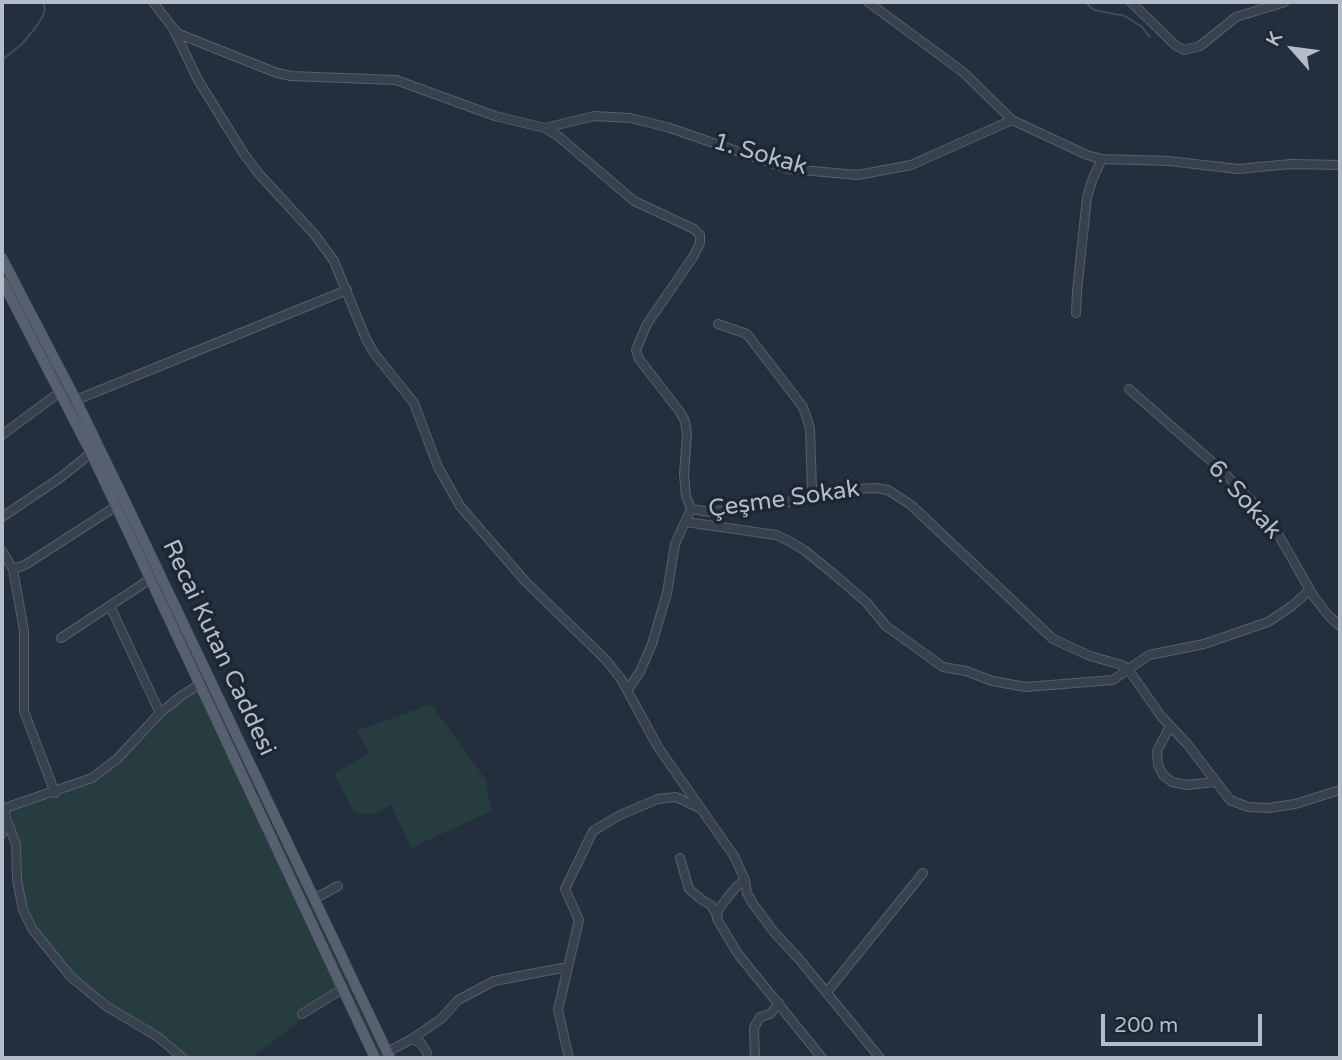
<!DOCTYPE html>
<html>
<head>
<meta charset="utf-8">
<style>
	body { margin:0 }
	#map { position:relative; width:1342px; height:1060px; overflow:hidden; background:#242f3e; font-family:"Varela Round",sans-serif }
	canvas { display:block }
	.frame { position:absolute; inset:0; border:4px solid #b4bcc9; pointer-events:none }
	.north { position:absolute; left:1258px; top:14px; width:70px; height:70px; -webkit-text-stroke:5px #1d2633; paint-order:stroke; rotate:298deg; font-size:19px; font-weight:700; line-height:28px; text-align:center; color:#b4bcc9 }
	.north::after { content:''; display:block; margin:auto; width:24px; height:32px; background:#b4bcc9; clip-path:polygon(50% 0,100% 100%,50% 72%,0 100%) }
	.scale { position:absolute; left:1101px; top:1014px; width:161px; height:32px; box-sizing:border-box; border:4px solid #b4bcc9; border-top:0; padding-left:9px; font-size:21px; line-height:24px; white-space:nowrap; color:#b4bcc9; -webkit-text-stroke:5px #1d2633; paint-order:stroke }
</style>
</head>
<body>
<div id="map">
<canvas width="1342" height="1060"></canvas>
<div class="frame"></div>
<div class="north">K</div>
<div class="scale">200 m</div>
</div>
<script>
const ctx = document.querySelector('canvas').getContext('2d');
ctx.lineJoin = 'round';
function fill(path, color) {
  ctx.fillStyle = color;
  ctx.fill(path, 'evenodd');
}
function poly(rows) {
  const path = new Path2D();
  for (const r of rows) {
    path.moveTo(r[0], r[1]);
    for (let i = 2; i < r.length; i += 2) path.lineTo(r[i], r[i + 1]);
  }
  return path;
}
function strokePath(path, color, width, dash) {
  ctx.strokeStyle = color;
  ctx.lineWidth = width;
  ctx.lineCap = dash ? 'butt' : 'round';
  ctx.setLineDash(dash || []);
  ctx.stroke(path);
}
function drawText(font, color, halo, rows, align = 'center') {
  ctx.font = font + ' "Varela Round",sans-serif';
  ctx.lineWidth = 7;
  ctx.setLineDash([]);
  ctx.textBaseline = 'middle';
  ctx.strokeStyle = halo;
  ctx.fillStyle = color;
  for (const [text, x, y, turn = 0] of rows) {
    ctx.save();
    ctx.translate(x, y);
    ctx.rotate((+turn || 0) * Math.PI / 180);
    ctx.textAlign = isNaN(turn) ? turn : align;
    if (halo) ctx.strokeText(text, 0, 0);
    ctx.fillText(text, 0, 0);
    ctx.restore();
  }
}
fill(poly([
	[71,402,79,414,203,674,199,677,74,415],
	[198,684,342,989,251,1058,185,1058,94,996,61,965,29,923,17,880,11,808,71,784,103,768],
	[208,686,242,757,384,1058,379,1058,204,688],
	[431,704,486,780,491,811,411,848,391,805,374,814,354,812,334,774,369,753,357,731]
]), '#263c3f');
strokePath(poly([
	[1085,2,1094,10,1125,16,1142,27,1150,37],
	[2,60,22,44,36,27,43,16,45,8,43,2]
]), '#394c67', 2);
const minor = poly([
	[153,2,173,28,198,80,244,154,259,174,315,235,334,261,366,339,374,353,414,403,438,467,460,506,525,581,606,660,621,679,658,747,734,856,745,880,747,893,753,904,774,932,799,959,880,1058],
	[868,2,963,72,1012,120,1087,155,1102,159,1169,161,1238,169,1291,164,1340,165],
	[1131,2,1175,45,1184,50,1200,46,1236,17,1285,2],
	[173,28,179,34,277,73,291,76,396,80,495,116,545,128,558,136,634,201,694,229,700,235,700,243,693,257,647,324,636,350,639,359,680,412,685,421,687,435,684,474,686,496,691,509,710,512,788,502,812,491,876,488,888,490,911,505,1053,639,1090,656,1122,665,1128,669,1161,716,1188,745,1230,800,1248,807,1269,808,1295,804,1340,790],
	[545,128,594,116,630,118,667,127,789,169,858,175,911,165,1012,120],
	[1076,313,1077,291,1087,197,1093,178,1102,159],
	[718,324,747,334,803,407,810,428,812,491],
	[1129,389,1219,468,1253,502,1278,534,1314,597,1329,616,1340,626],
	[76,400,347,290],
	[2,435,60,392],
	[2,517,60,478,91,453],
	[686,522,776,535,787,540,804,550,836,576,867,603,886,626,943,667,966,671,992,681,1026,687,1113,680,1149,655,1204,644,1268,622,1292,606,1310,590],
	[2,551,13,569,24,631,24,711,55,793],
	[13,569,25,565,115,507],
	[110,606,160,713],
	[61,638,149,580],
	[628,689,640,672,652,644,667,593,675,544,691,509],
	[1170,726,1157,751,1158,765,1163,775,1172,782,1187,785,1215,782],
	[2,809,92,778,117,759,160,713,181,696,209,678],
	[5,809,6,818,16,844,17,880,23,910,33,930,71,977,106,1006,158,1037,183,1058],
	[2,834,6,818],
	[680,858,689,889,702,900,711,905,716,914],
	[745,880,736,887,718,910,717,919,738,954,822,1058],
	[314,899,338,886],
	[827,992,923,873],
	[302,1014,342,989],
	[412,1039,442,1018,458,1000,494,981,562,968,566,972],
	[387,1052,412,1039,421,1043,427,1053],
	[569,1058,558,1010,579,920,565,889,593,831,620,815,658,799,676,797,699,808],
	[755,1058,754,1028,760,1017,770,1014,779,1003]
]);
const major = poly([
	[2,258,76,400,125,501,390,1058],
	[2,281,91,453,375,1058]
]);
strokePath(minor, '#565f6c', 10);
strokePath(major, '#414a57', 11);
strokePath(minor, '#38414e', 8);
strokePath(major, '#56606e', 10);
drawText('24px', '#b4bcc9', '#1d2633', [
	["1. Sokak",760,155,16],
	["Çeşme Sokak",784,500,-8],
	["6. Sokak",1244,500,48],
	["Recai Kutan Caddesi",218,648,65]
]);
</script>
</body>
</html>
